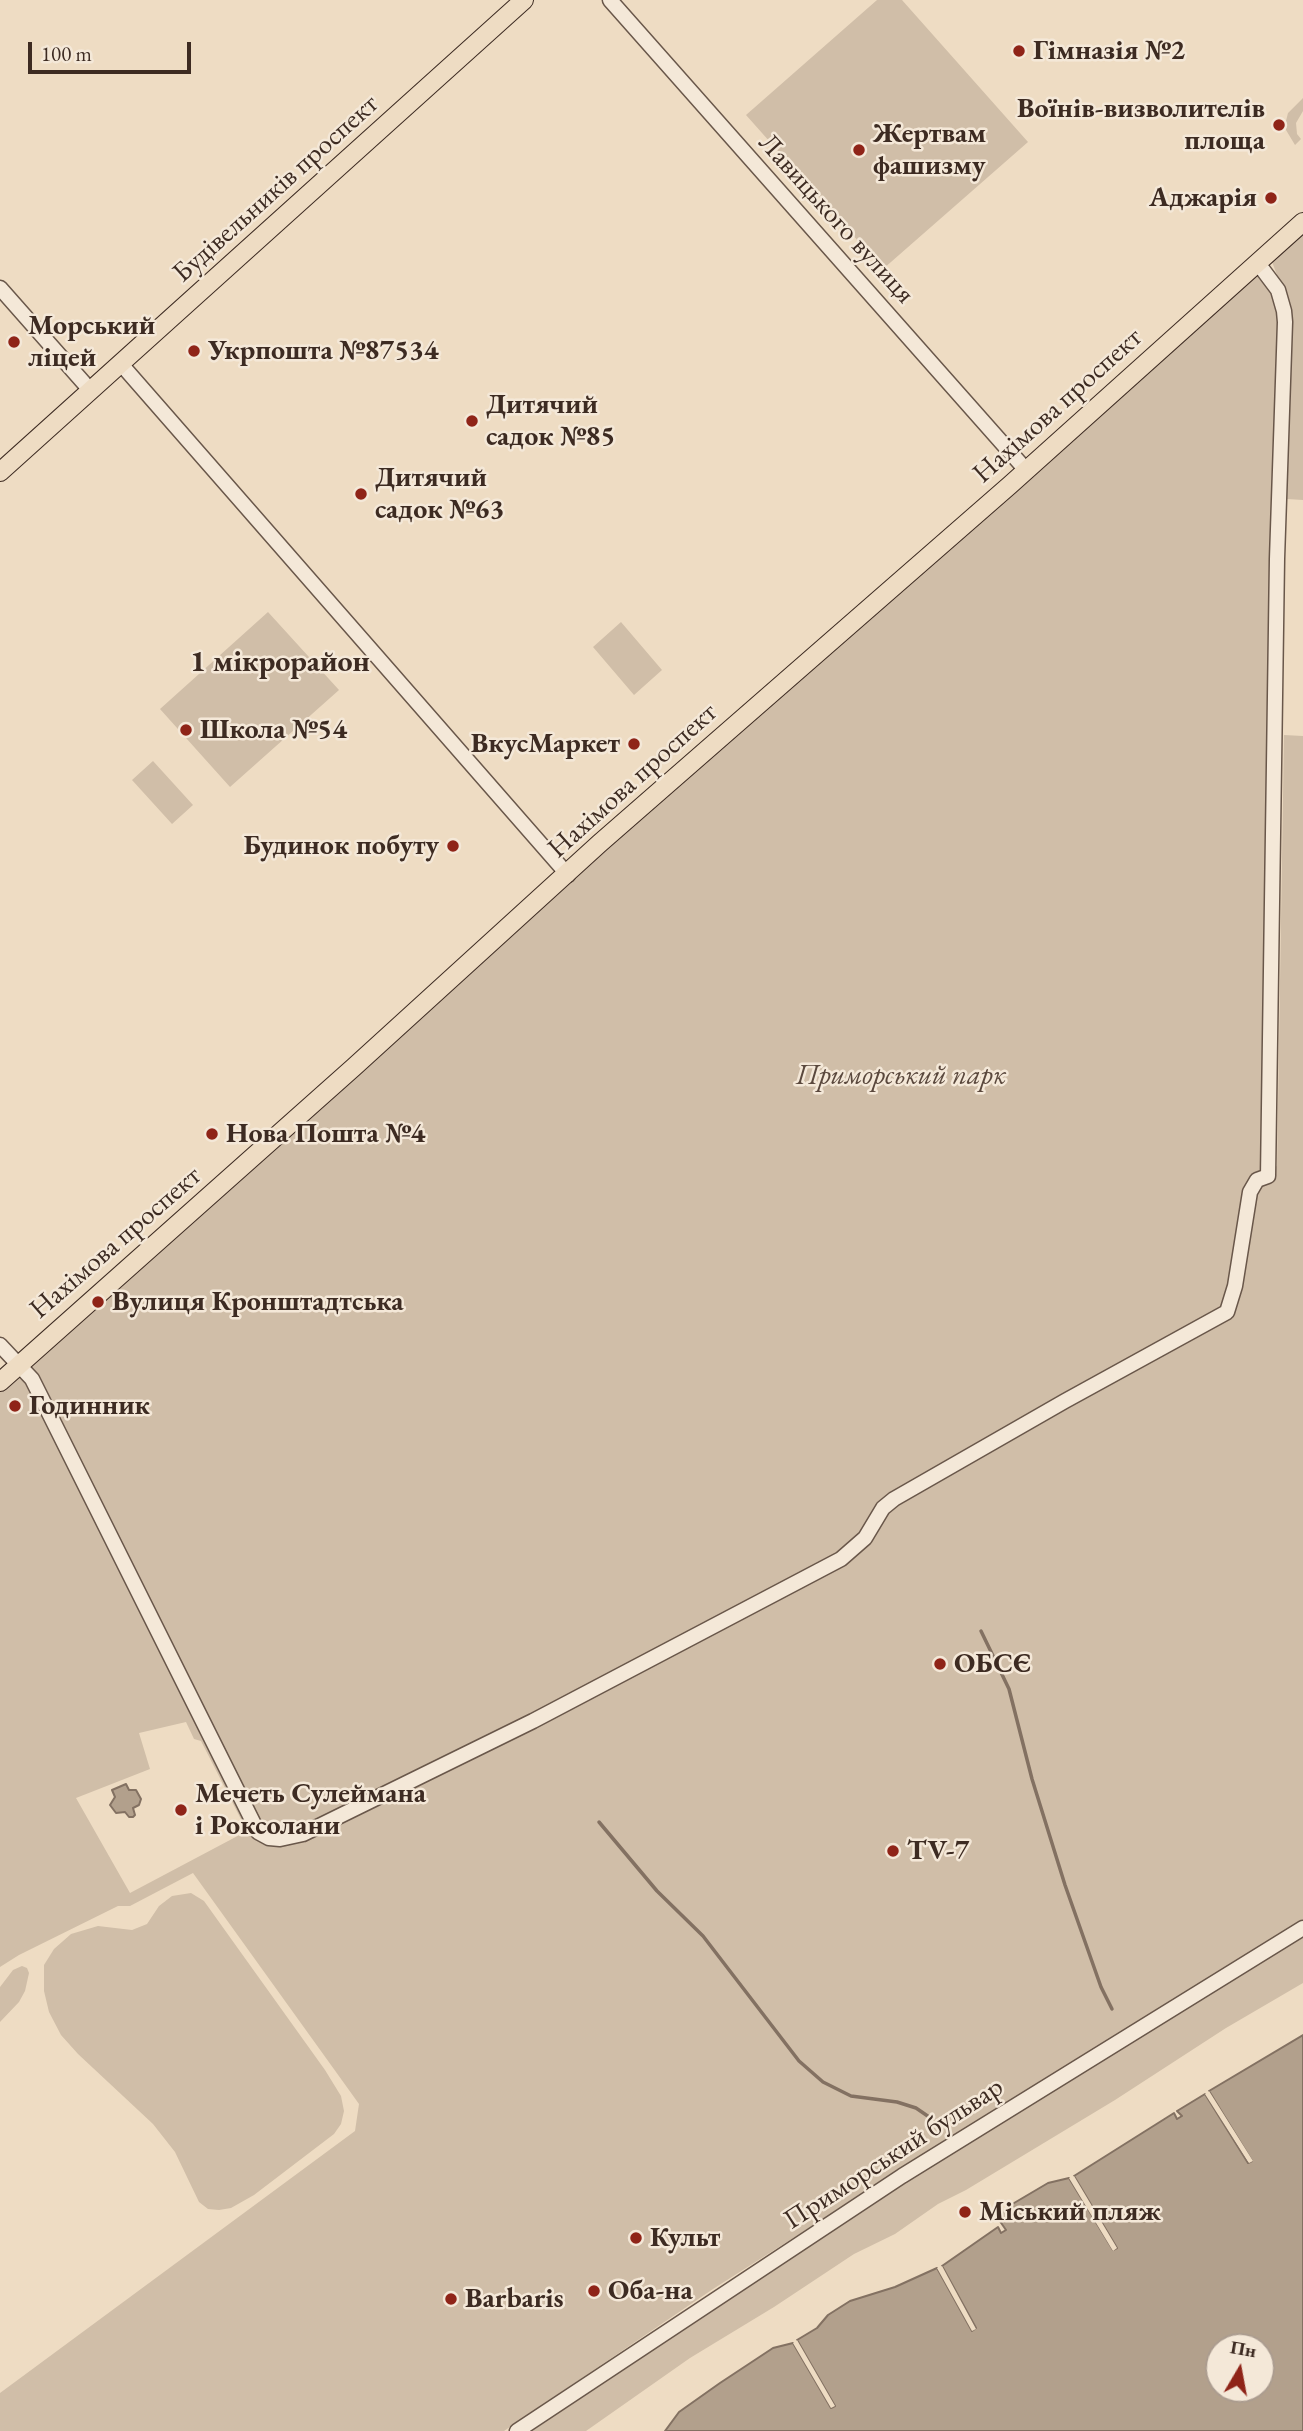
<!DOCTYPE html>
<html>
<head>
<meta charset="utf-8">
<style>
	body { margin:0 }
	#map { position:relative; width:1303px; height:2431px; overflow:hidden; background:#eedcc3; font-family:"EB Garamond",serif }
	canvas { display:block }
	.north { position:absolute; left:1205px; top:2333px; width:70px; height:70px; box-sizing:border-box; background:#f4e8d8; border:2px solid #ab9c8f; border-radius:50%; rotate:10deg; font-size:19px; font-weight:700; line-height:28px; text-align:center; color:#3d2b22 }
	.north::after { content:''; display:block; margin:auto; width:24px; height:32px; background:#8f2418; clip-path:polygon(50% 0,100% 100%,50% 72%,0 100%) }
	.scale { position:absolute; left:28px; top:42px; width:163px; height:32px; box-sizing:border-box; border:4px solid #3d2b22; border-top:0; padding-left:9px; font-size:21px; line-height:24px; white-space:nowrap; color:#3d2b22; -webkit-text-stroke:5px #f4e8d8; paint-order:stroke }
</style>
</head>
<body>
<div id="map">
<canvas width="1303" height="2431"></canvas>
<div class="north">Пн</div>
<div class="scale">100 m</div>
</div>
<script>
const ctx = document.querySelector('canvas').getContext('2d');
ctx.lineJoin = 'round';
function fill(path, color) {
  ctx.fillStyle = color;
  ctx.fill(path, 'evenodd');
}
function poly(rows) {
  const path = new Path2D();
  for (const r of rows) {
    path.moveTo(r[0], r[1]);
    for (let i = 2; i < r.length; i += 2) path.lineTo(r[i], r[i + 1]);
  }
  return path;
}
function strokePath(path, color, width, dash) {
  ctx.strokeStyle = color;
  ctx.lineWidth = width;
  ctx.lineCap = dash ? 'butt' : 'round';
  ctx.setLineDash(dash || []);
  ctx.stroke(path);
}
function drawText(font, color, halo, rows, align = 'center') {
  ctx.font = font + ' "EB Garamond",serif';
  ctx.lineWidth = 5;
  ctx.setLineDash([]);
  ctx.textBaseline = 'middle';
  ctx.strokeStyle = halo;
  ctx.fillStyle = color;
  for (const [text, x, y, turn = 0] of rows) {
    ctx.save();
    ctx.translate(x, y);
    ctx.rotate((+turn || 0) * Math.PI / 180);
    ctx.textAlign = isNaN(turn) ? turn : align;
    if (halo) ctx.strokeText(text, 0, 0);
    ctx.fillText(text, 0, 0);
    ctx.restore();
  }
}
fill(poly([
	[877,0,902,0,1028,142,883,269,746,115],
	[1303,98,1303,111,1296,123,1297,134,1301,139,1295,145,1286,130,1286,121,1288,113],
	[1303,230,1303,500,1287,499,1290,327,1287,302,1271,259],
	[1263,266,1277,304,1280,327,1268,1171,1277,1166,1284,735,1303,736,1303,1921,1005,2103,713,2289,504,2431,0,2431,0,2393,355,2131,359,2104,193,1873,130,1906,118,1906,19,1955,0,1967,0,1382],
	[186,1722,194,1739,201,1741,247,1831,130,1893,76,1798,150,1769,139,1733],
	[268,612,339,690,230,787,160,709],
	[621,622,662,670,634,695,593,647],
	[153,761,193,805,172,824,132,780],
	[191,1893,204,1901,325,2070,341,2096,344,2111,341,2124,334,2134,254,2195,231,2208,219,2210,208,2209,199,2202,175,2152,153,2124,78,2054,61,2035,49,2012,44,1991,44,1965,54,1949,71,1934,98,1926,132,1930,147,1924,159,1906,172,1896],
	[1303,1936,1303,1983,1226,2028,1115,2100,966,2190,938,2204,895,2234,854,2254,774,2307,690,2358,586,2431,528,2431,722,2299,1010,2116],
	[22,1966,27,1968,29,1973,25,1991,19,2002,0,2022,0,1987,13,1970]
]), '#d0bea8');
const water = poly([
	[126,1784,129,1790,136,1790,141,1799,139,1805,133,1808,135,1815,133,1817,129,1817,125,1812,116,1813,110,1805,115,1797,112,1790,126,1784],
	[1303,2035,1303,2431,665,2431,679,2412,720,2383,773,2348,793,2343,831,2408,835,2406,797,2340,817,2328,828,2315,850,2301,895,2287,937,2268,972,2331,976,2328,942,2266,998,2227,1001,2233,1006,2230,997,2217,1009,2206,1048,2183,1069,2178,1113,2250,1117,2248,1074,2176,1174,2113,1177,2119,1182,2116,1177,2111,1205,2094,1248,2163,1252,2161,1209,2091,1303,2035],
	[1219,2347,1261,2347,1261,2389,1219,2389,1219,2347]
]);
fill(water, '#b2a08c');
strokePath(water, '#837162', 2);
fill(poly([
	[1209,2091,1253,2161,1249,2163,1205,2094],
	[1074,2176,1117,2248,1113,2251,1069,2178],
	[942,2266,976,2329,972,2331,937,2268],
	[797,2340,835,2406,831,2408,793,2343]
]), '#eedcc3');
strokePath(poly([
	[981,1631,1009,1689,1032,1779,1065,1885,1101,1987,1112,2009],
	[599,1822,657,1891,703,1936,799,2061,823,2082,851,2096,897,2102,916,2108,932,2119]
]), '#837162', 3.5);
const minor = poly([
	[610,0,1026,470],
	[0,288,91,391],
	[121,364,568,875],
	[0,1345,32,1379,40,1395,258,1832,269,1838,280,1839,303,1834,533,1721,841,1559,865,1538,883,1508,894,1499,1065,1401,1227,1312,1235,1286,1250,1192,1257,1180,1268,1176,1277,559,1285,322,1284,311,1278,290,1257,262],
	[517,2431,902,2176,1303,1928]
]);
const major = poly([
	[0,472,524,0],
	[0,1382,354,1067,600,843,1010,485,1303,222]
]);
strokePath(minor, '#69574a', 17);
strokePath(major, '#3d2b22', 20);
strokePath(minor, '#f4e8d8', 14);
strokePath(major, '#eedcc3', 18);
for (const [x, y, r, color] of [
	[1019,51,7,"#8f2418"],
	[1279,125,7,"#8f2418"],
	[859,150,7,"#8f2418"],
	[1271,198,7,"#8f2418"],
	[14,342,7,"#8f2418"],
	[194,351,7,"#8f2418"],
	[472,421,7,"#8f2418"],
	[361,494,7,"#8f2418"],
	[186,730,7,"#8f2418"],
	[634,744,7,"#8f2418"],
	[453,846,7,"#8f2418"],
	[212,1134,7,"#8f2418"],
	[98,1302,7,"#8f2418"],
	[15,1406,7,"#8f2418"],
	[940,1664,7,"#8f2418"],
	[181,1810,7,"#8f2418"],
	[893,1851,7,"#8f2418"],
	[965,2212,7,"#8f2418"],
	[636,2238,7,"#8f2418"],
	[594,2291,7,"#8f2418"],
	[451,2299,7,"#8f2418"]
]) {
  const dot = new Path2D();
  dot.arc(x, y, r, 0, 2 * Math.PI);
  ctx.fillStyle = color;
  ctx.fill(dot);
  strokePath(dot, '#f4e8d8', 2.5);
}
drawText('bold 28px', '#3d2b22', '#f4e8d8', [
	["Гімназія №2",1033,51],
	["Воїнів-визволителів",1265,109,"right"],
	["площа",1265,141,"right"],
	["Жертвам",873,134],
	["фашизму",873,166],
	["Аджарія",1257,198,"right"],
	["Морський",28,326],
	["ліцей",28,358],
	["Укрпошта №87534",208,351],
	["Дитячий",486,405],
	["садок №85",486,437],
	["Дитячий",375,478],
	["садок №63",375,510],
	["Школа №54",200,730],
	["ВкусМаркет",620,744,"right"],
	["Будинок побуту",439,846,"right"],
	["Нова Пошта №4",226,1134],
	["Вулиця Кронштадтська",112,1302],
	["Годинник",29,1406],
	["ОБСЄ",954,1664],
	["Мечеть Сулеймана",195,1794],
	["і Роксолани",195,1826],
	["TV-7",907,1851],
	["Міський пляж",979,2212],
	["Культ",650,2238],
	["Оба-на",608,2291],
	["Barbaris",465,2299]
], 'left');
drawText('28px', '#3d2b22', '#f4e8d8', [
	["Будівельників проспект",276,189,-42],
	["Лавицького вулиця",836,219,48],
	["Нахімова проспект",1058,406,-42],
	["Нахімова проспект",633,781,-42],
	["Нахімова проспект",116,1243,-41],
	["Приморський бульвар",894,2154,-33]
]);
drawText('italic 28px', '#5a483d', '#f4e8d8', [
	["Приморський парк",901,1076]
]);
drawText('bold 30px', '#3d2b22', '#f4e8d8', [
	["1 мікрорайон",280,663]
]);
</script>
</body>
</html>
